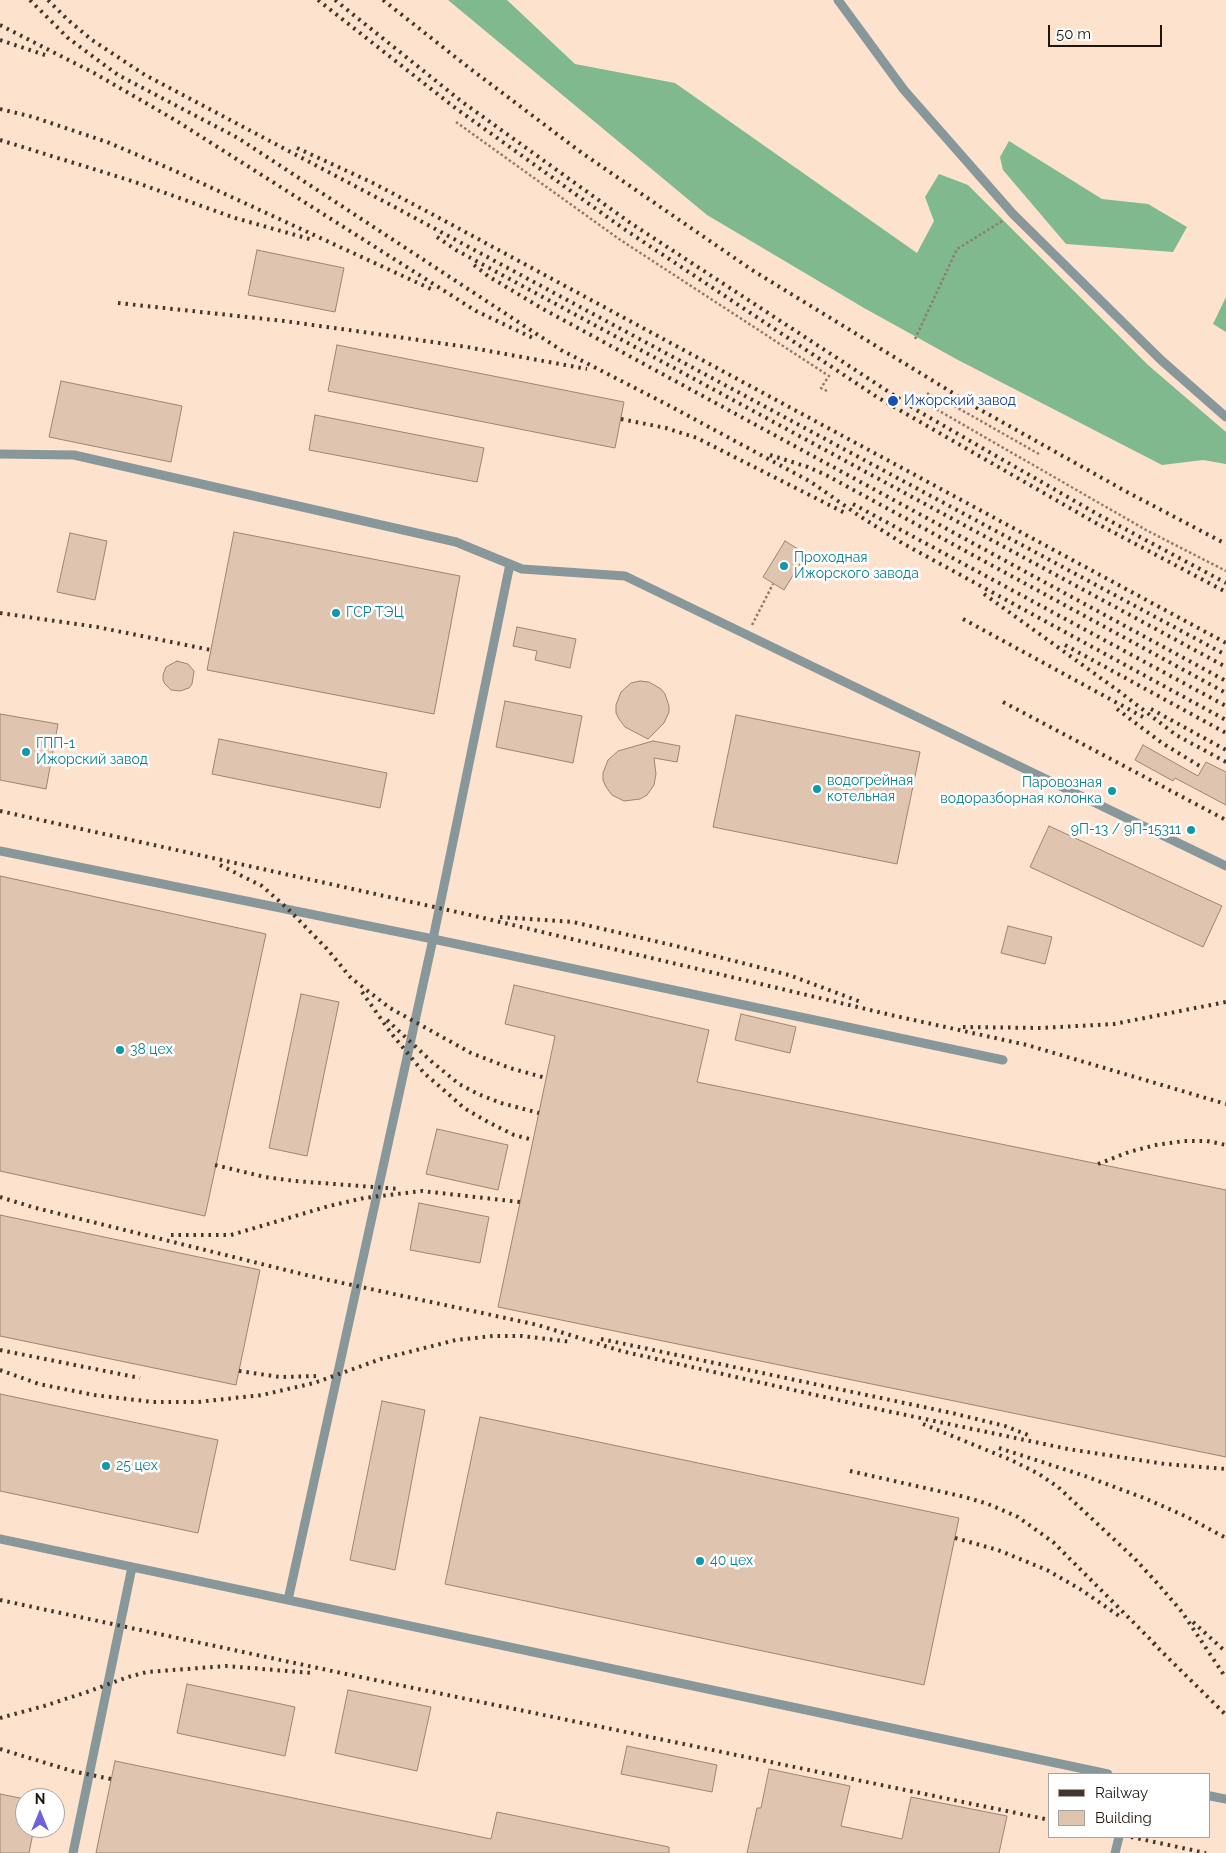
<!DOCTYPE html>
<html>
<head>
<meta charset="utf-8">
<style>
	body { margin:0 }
	#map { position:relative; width:1226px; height:1853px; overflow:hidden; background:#fde2ce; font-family:Raleway,sans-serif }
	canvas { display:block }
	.legend { position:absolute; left:1048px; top:1773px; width:162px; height:65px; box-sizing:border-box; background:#fff; border:1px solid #a5a29f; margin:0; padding:6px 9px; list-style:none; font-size:15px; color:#1f160e }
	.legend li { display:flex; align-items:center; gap:10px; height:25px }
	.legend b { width:25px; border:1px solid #a5a29f }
	.north { position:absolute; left:15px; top:1788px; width:50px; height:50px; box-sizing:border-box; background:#fff; border:1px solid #a5a29f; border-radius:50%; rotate:0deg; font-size:14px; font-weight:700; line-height:20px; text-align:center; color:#1f160e }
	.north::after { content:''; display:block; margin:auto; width:18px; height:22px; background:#7061db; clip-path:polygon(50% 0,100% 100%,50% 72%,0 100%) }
	.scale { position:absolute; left:1048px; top:25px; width:114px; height:22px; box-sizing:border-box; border:2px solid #1f160e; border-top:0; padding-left:6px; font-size:15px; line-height:18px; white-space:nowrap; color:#1f160e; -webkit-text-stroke:4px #fff; paint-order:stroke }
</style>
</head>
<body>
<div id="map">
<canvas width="1226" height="1853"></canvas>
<ul class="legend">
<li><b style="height:6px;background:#43372d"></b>Railway</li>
<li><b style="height:14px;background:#dfc5b0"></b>Building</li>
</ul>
<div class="north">N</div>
<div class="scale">50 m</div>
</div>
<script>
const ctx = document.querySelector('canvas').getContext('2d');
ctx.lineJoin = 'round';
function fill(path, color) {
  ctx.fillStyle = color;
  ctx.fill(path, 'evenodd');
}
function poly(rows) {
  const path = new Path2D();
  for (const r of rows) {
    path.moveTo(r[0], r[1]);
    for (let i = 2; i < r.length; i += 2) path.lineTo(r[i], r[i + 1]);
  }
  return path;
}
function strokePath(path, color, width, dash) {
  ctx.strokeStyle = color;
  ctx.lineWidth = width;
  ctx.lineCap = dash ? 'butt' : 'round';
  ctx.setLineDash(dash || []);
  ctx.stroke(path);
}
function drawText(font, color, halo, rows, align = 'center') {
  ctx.font = font + ' Raleway,sans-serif';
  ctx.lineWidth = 5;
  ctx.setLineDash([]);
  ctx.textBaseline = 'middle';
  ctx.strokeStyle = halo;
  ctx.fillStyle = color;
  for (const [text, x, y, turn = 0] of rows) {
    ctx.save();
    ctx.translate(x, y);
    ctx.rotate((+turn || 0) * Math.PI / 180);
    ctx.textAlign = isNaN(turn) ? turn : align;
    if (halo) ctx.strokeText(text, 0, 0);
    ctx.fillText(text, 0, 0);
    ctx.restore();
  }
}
fill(poly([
	[448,0,507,0,575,64,675,83,917,253,934,221,925,197,939,174,968,185,1148,365,1226,432,1226,464,1203,460,1162,465,958,360,864,308,707,215],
	[1009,141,1102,199,1148,204,1187,227,1173,252,1066,244,1003,170,1000,157],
	[1226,297,1226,332,1213,324]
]), '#81b98e');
const building = poly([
	[257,250,344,268,335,312,248,295,257,250],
	[337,345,624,402,615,448,328,391,337,345],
	[61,381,182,406,171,462,49,437,61,381],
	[315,415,484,448,477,482,309,450,315,415],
	[234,532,460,576,434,714,207,670,234,532],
	[70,533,107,541,95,600,57,592,70,533],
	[785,541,806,554,784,590,763,577,785,541],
	[517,627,576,639,570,668,535,660,537,651,513,646,517,627],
	[177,661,188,664,194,671,192,684,189,688,180,691,171,690,165,684,163,680,163,675,166,667,177,661],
	[640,681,649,682,661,689,665,694,669,706,669,712,664,723,648,739,625,727,619,719,616,713,616,705,621,692,631,683,640,681],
	[505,701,582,716,573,763,496,747,505,701],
	[0,714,58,724,46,789,0,780,0,714],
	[736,715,920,752,897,864,713,827,736,715],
	[219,739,387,773,380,808,212,774,219,739],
	[653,741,680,746,677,762,654,758,656,774,654,785,647,795,640,799,624,801,612,795,606,787,603,780,603,773,608,760,618,751,653,741],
	[1143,745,1198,776,1206,762,1226,772,1226,805,1175,778,1173,781,1135,760,1143,745],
	[1049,826,1222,906,1203,947,1030,867,1049,826],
	[0,876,266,934,205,1216,0,1171,0,876],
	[1008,926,1052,937,1045,964,1001,953,1008,926],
	[514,985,709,1030,697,1082,1226,1190,1226,1457,498,1307,555,1036,505,1024,514,985],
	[301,994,339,1002,307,1156,269,1148,301,994],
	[741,1014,796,1027,790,1053,735,1040,741,1014],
	[437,1129,508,1145,498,1190,426,1174,437,1129],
	[419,1203,489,1217,480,1263,410,1250,419,1203],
	[0,1215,260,1270,236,1385,0,1336,0,1215],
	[0,1394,218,1440,198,1533,0,1491,0,1394],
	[382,1401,425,1410,395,1570,350,1560,382,1401],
	[480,1417,959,1518,924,1685,445,1584,480,1417],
	[187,1684,295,1707,285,1756,177,1733,187,1684],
	[348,1690,431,1707,417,1771,335,1753,348,1690],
	[627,1746,717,1765,712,1792,621,1774,627,1746],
	[115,1761,491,1839,497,1812,669,1847,669,1853,96,1853,115,1761],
	[769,1769,850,1786,841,1826,902,1839,911,1797,1007,1816,999,1853,747,1853,757,1808,761,1808,769,1769],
	[0,1794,25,1799,25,1828,34,1828,29,1853,0,1853,0,1794]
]);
fill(building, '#dfc5b0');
strokePath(building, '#9d8572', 1);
strokePath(poly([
	[456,122,619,239,829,376,821,388,827,391],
	[915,339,957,249,1004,220],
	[927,393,934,397],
	[1039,454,935,395,929,405,1146,530,1226,571],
	[752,625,773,584]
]), '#8e7c6e', 2.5, [2.5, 2.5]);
strokePath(poly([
	[838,0,904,90,1013,214,1161,360,1226,417],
	[0,454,74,455,456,542,522,569,625,576,1226,866],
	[0,851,433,939,1003,1060],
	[0,1539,1108,1774],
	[288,1600,433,939,510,564],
	[1210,1796,1226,1799],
	[73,1853,132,1567],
	[1115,1853,1119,1837]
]), '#87979a', 9);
strokePath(poly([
	[30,0,68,38,118,75,238,138,561,350,670,406,811,482,858,515,902,543,1226,720],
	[48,0,68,20,92,40,145,75,389,204,1226,655],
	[318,0,454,107,624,229,877,397,1094,522,1226,592],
	[335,0,461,101,629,222,918,411,1099,515,1226,583],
	[383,0,468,67,582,153,752,270,979,409,1127,492,1226,544],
	[0,25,94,73,175,120,476,311,533,338],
	[0,40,45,55],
	[0,109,33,117,107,142,173,170,431,289],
	[0,140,132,181,235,218,313,240],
	[297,148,373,183,430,213,1226,643],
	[437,237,456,250,1226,667],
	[474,265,488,276,543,309,1226,681],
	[118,303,284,321,363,332,467,347,587,369],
	[621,419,666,428,697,438,847,514],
	[770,455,808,467,826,475,1226,693],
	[853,504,1226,706],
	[984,594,1120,692,1176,735,1226,762],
	[0,613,97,627,211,650],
	[963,619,1143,717],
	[1065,645,1226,733],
	[1003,702,1226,820],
	[1117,709,1162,743,1203,768],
	[1151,709,1226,750],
	[0,811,475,916,891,1015,1027,1045,1226,1104],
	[220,865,262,886,288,909,327,949,351,978,390,1008,471,1053,510,1068,546,1078],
	[500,917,573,922,676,946,789,975,861,1002],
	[362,992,391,1033,424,1073,446,1092,464,1108,488,1122,514,1135,533,1140],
	[387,1020,431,1061,459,1084,478,1094,501,1103,539,1113],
	[963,1027,1041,1028,1114,1024,1226,1002],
	[1098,1164,1129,1152,1156,1145,1184,1141,1207,1141,1226,1145],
	[215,1165,265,1177,295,1181,400,1189],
	[0,1197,32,1207,310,1276,538,1325,621,1351,882,1410,1068,1449,1165,1464,1226,1469],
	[171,1235,231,1235,329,1206,364,1198,422,1191,520,1202],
	[601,1339,952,1413,1005,1426,1028,1435],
	[0,1350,140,1378],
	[0,1370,39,1384,94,1395,153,1402,198,1402,262,1395,314,1383,381,1359,456,1340,493,1336,522,1336,572,1342],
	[239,1371,280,1377,320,1376],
	[923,1424,1011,1460,1039,1474,1058,1487,1134,1558,1158,1584,1182,1612,1226,1678],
	[999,1448,1085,1476,1144,1498,1185,1516,1226,1538],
	[850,1471,965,1497,988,1504,1018,1517,1053,1542,1158,1647],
	[955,1538,998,1550,1047,1570,1080,1589,1122,1618],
	[0,1600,346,1674,1050,1820],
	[1193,1622,1226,1652],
	[1153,1643,1226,1715],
	[0,1718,44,1706,87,1692,128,1677,147,1672,226,1666,312,1673],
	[0,1749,72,1771,111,1779],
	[1131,1837,1206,1853]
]), '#43372d', 4, [2.5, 5]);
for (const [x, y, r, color] of [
	[893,401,6,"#1a4fb4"],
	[784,566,5,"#0f9aa8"],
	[336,613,5,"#0f9aa8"],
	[26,752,5,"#0f9aa8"],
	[817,789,5,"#0f9aa8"],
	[1112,791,5,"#0f9aa8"],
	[1191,830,5,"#0f9aa8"],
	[120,1050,5,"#0f9aa8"],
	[106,1466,5,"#0f9aa8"],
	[700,1561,5,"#0f9aa8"]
]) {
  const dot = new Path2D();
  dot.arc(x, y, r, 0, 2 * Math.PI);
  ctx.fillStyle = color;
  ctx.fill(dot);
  strokePath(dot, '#fff', 2);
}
drawText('14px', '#164399', '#fff', [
	["Ижорский завод",904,401]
], 'left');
drawText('14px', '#0d838f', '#fff', [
	["Проходная",794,558],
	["Ижорского завода",794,574],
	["ГСР ТЭЦ",346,613],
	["ГПП-1",36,744],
	["Ижорский завод",36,760],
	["водогрейная",827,781],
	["котельная",827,797],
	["Паровозная",1102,783,"right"],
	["водоразборная колонка",1102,799,"right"],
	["9П-13 / 9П-15311",1181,830,"right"],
	["38 цех",130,1050],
	["25 цех",116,1466],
	["40 цех",710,1561]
], 'left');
</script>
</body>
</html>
